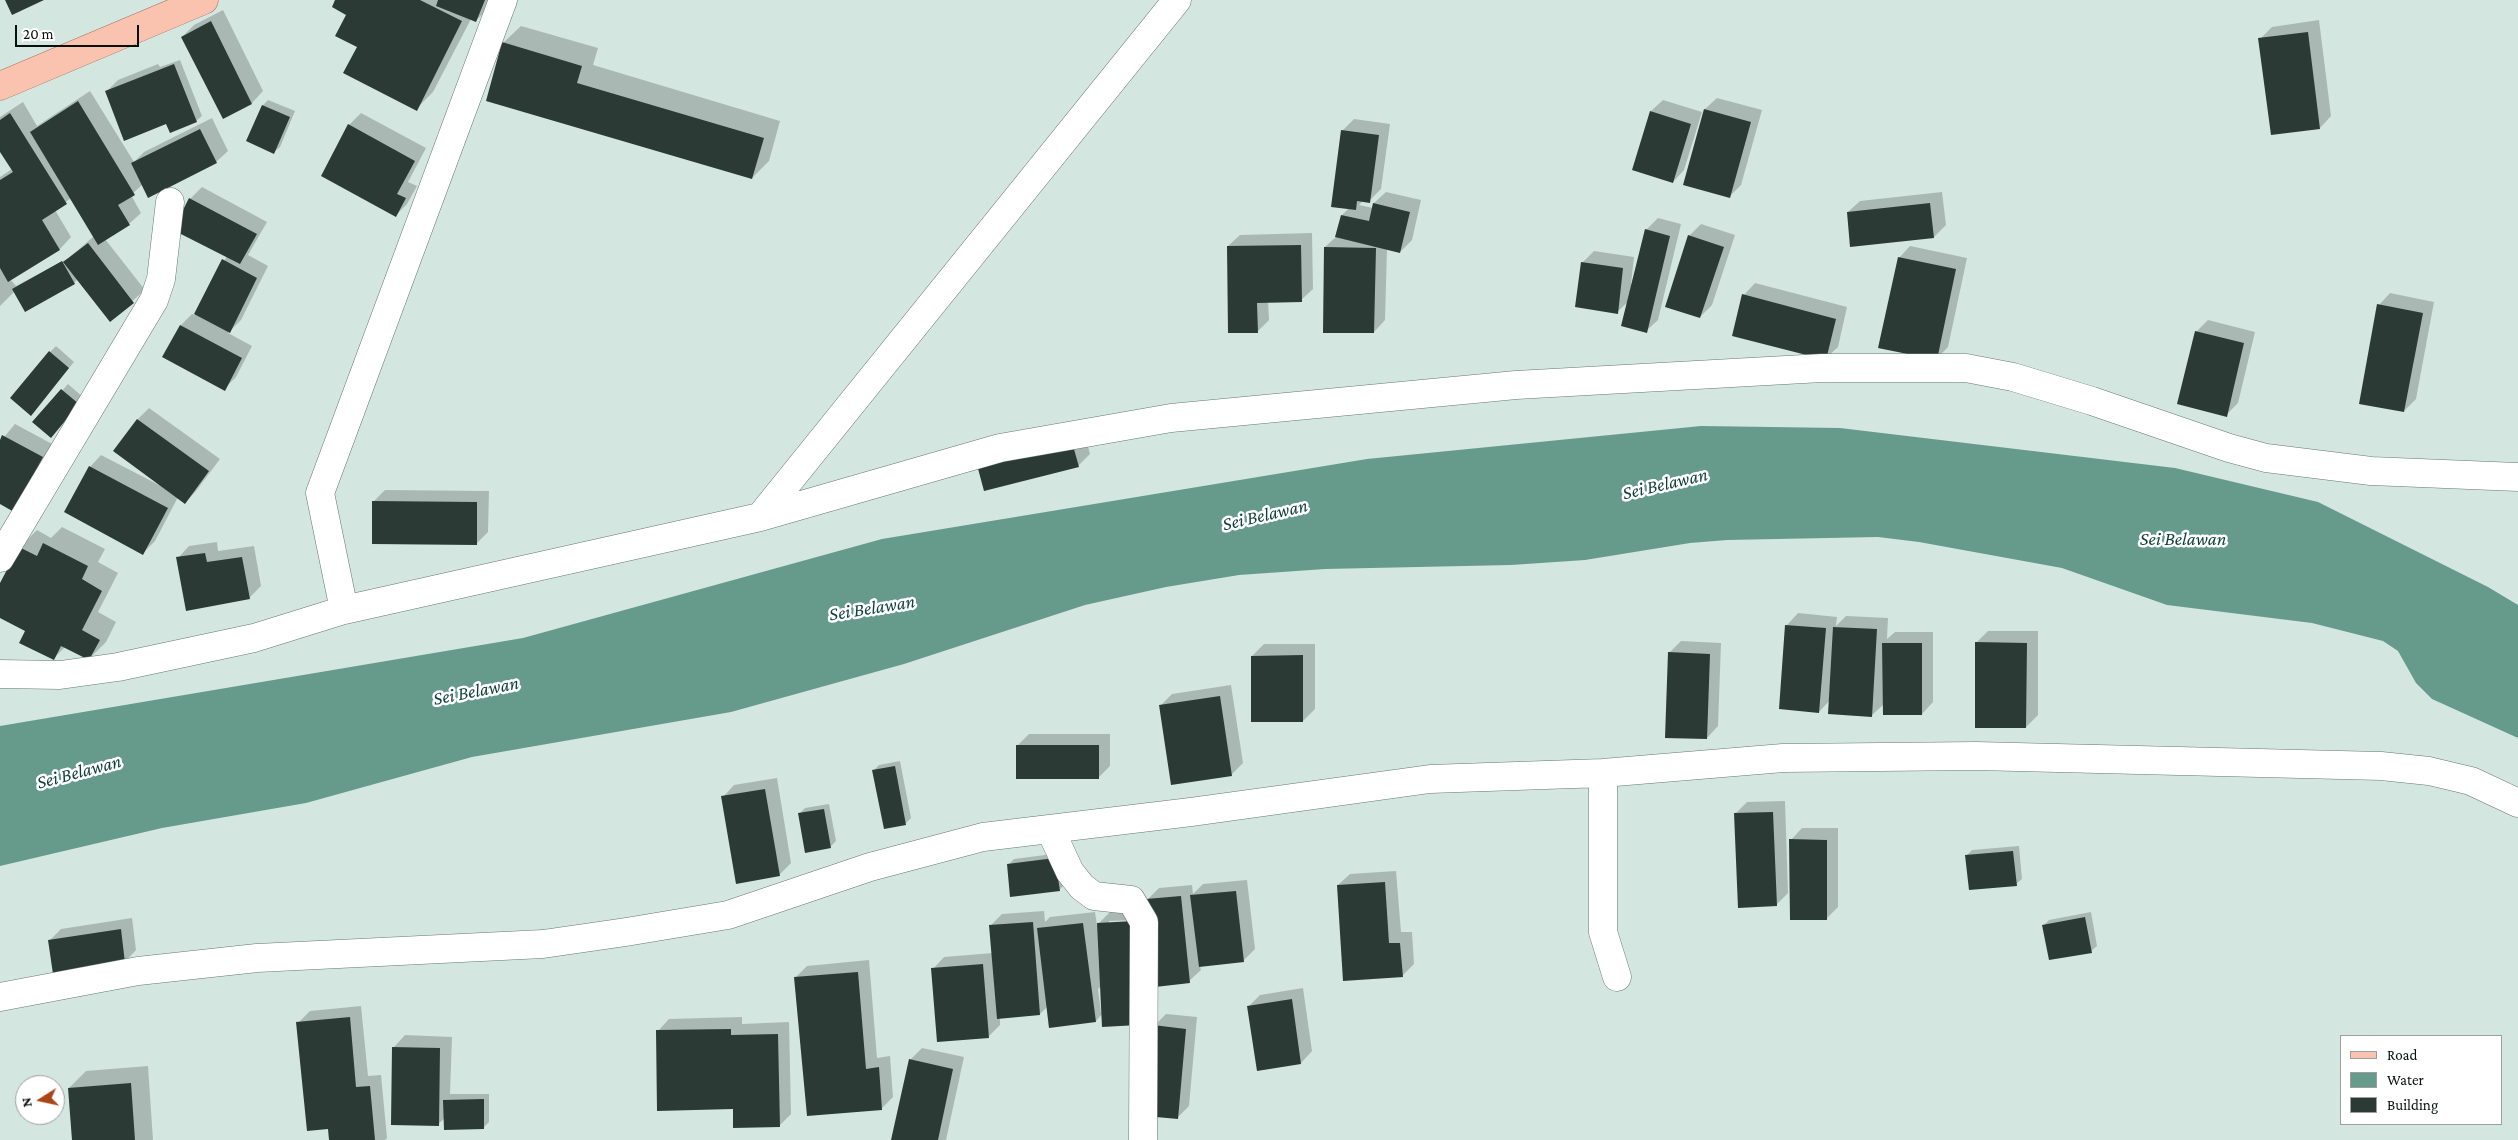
<!DOCTYPE html>
<html>
<head>
<meta charset="utf-8">
<style>
	body { margin:0 }
	#map { position:relative; width:2518px; height:1140px; overflow:hidden; background:#d4e6e0; font-family:"Crimson Pro",serif }
	canvas { display:block }
	.legend { position:absolute; left:2340px; top:1035px; width:162px; height:90px; box-sizing:border-box; background:#fff; border:1px solid #9d9f9e; margin:0; padding:6px 9px; list-style:none; font-size:15px; color:#090f0d }
	.legend li { display:flex; align-items:center; gap:10px; height:25px }
	.legend b { width:25px; border:1px solid #9d9f9e }
	.north { position:absolute; left:15px; top:1075px; width:50px; height:50px; box-sizing:border-box; background:#fff; border:1px solid #9d9f9e; border-radius:50%; rotate:260deg; font-size:14px; font-weight:700; line-height:20px; text-align:center; color:#090f0d }
	.north::after { content:''; display:block; margin:auto; width:18px; height:22px; background:#aa4518; clip-path:polygon(50% 0,100% 100%,50% 72%,0 100%) }
	.scale { position:absolute; left:15px; top:25px; width:124px; height:22px; box-sizing:border-box; border:2px solid #090f0d; border-top:0; padding-left:6px; font-size:15px; line-height:18px; white-space:nowrap; color:#090f0d; -webkit-text-stroke:4px #fff; paint-order:stroke }
</style>
</head>
<body>
<div id="map">
<canvas width="2518" height="1140"></canvas>
<ul class="legend">
<li><b style="height:6px;background:#f9c3af"></b>Road</li>
<li><b style="height:14px;background:#669b8c"></b>Water</li>
<li><b style="height:14px;background:#2b3a35"></b>Building</li>
</ul>
<div class="north">N</div>
<div class="scale">20 m</div>
</div>
<script>
const ctx = document.querySelector('canvas').getContext('2d');
ctx.lineJoin = 'round';
function fill(path, color) {
  ctx.fillStyle = color;
  ctx.fill(path, 'evenodd');
}
function poly(rows) {
  const path = new Path2D();
  for (const r of rows) {
    path.moveTo(r[0], r[1]);
    for (let i = 2; i < r.length; i += 2) path.lineTo(r[i], r[i + 1]);
  }
  return path;
}
function strokePath(path, color, width, dash) {
  ctx.strokeStyle = color;
  ctx.lineWidth = width;
  ctx.lineCap = dash ? 'butt' : 'round';
  ctx.setLineDash(dash || []);
  ctx.stroke(path);
}
function drawText(font, color, halo, rows, align = 'center') {
  ctx.font = font + ' "Crimson Pro",serif';
  ctx.lineWidth = 5;
  ctx.setLineDash([]);
  ctx.textBaseline = 'middle';
  ctx.strokeStyle = halo;
  ctx.fillStyle = color;
  for (const [text, x, y, turn = 0] of rows) {
    ctx.save();
    ctx.translate(x, y);
    ctx.rotate((+turn || 0) * Math.PI / 180);
    ctx.textAlign = isNaN(turn) ? turn : align;
    if (halo) ctx.strokeText(text, 0, 0);
    ctx.fillText(text, 0, 0);
    ctx.restore();
  }
}
fill(poly([
	[1701,426,1840,428,2175,468,2318,502,2488,587,2518,605,2518,738,2432,699,2416,683,2398,651,2383,641,2312,623,2167,605,2062,568,1919,542,1878,537,1727,540,1690,543,1585,560,1511,565,1325,569,1239,575,1166,587,1085,605,904,664,731,712,472,757,306,803,162,828,0,866,0,726,523,638,882,539,1367,459]
]), '#669b8c');
fill(poly([
	[337,0,491,0,487,9,476,21,471,19,433,92,416,109,358,46,347,14],
	[223,10,263,91,252,103,224,117,182,37,194,25],
	[2319,20,2331,116,2320,128,2260,39,2272,27],
	[521,26,598,48,593,65,780,121,769,161,752,178,487,100,503,43],
	[180,60,202,116,196,121,107,91,118,80,158,64,160,67],
	[90,91,134,162,144,152,212,118,228,151,216,162,143,184,131,195,141,213,129,224,105,239,145,290,110,320,78,279,74,283,15,291,0,306,0,177,12,169,0,150,0,117,23,102,37,126],
	[71,198,94,236,69,258,16,286,10,279,60,249,71,237,55,210],
	[1717,98,1762,110,1741,185,1729,197,1705,109],
	[268,100,295,111,280,147,274,152,263,105],
	[1663,100,1702,112,1684,170,1673,182,1651,111],
	[361,113,426,148,408,182,417,186,407,204,396,215,349,125],
	[1354,119,1390,124,1381,189,1369,201,1363,201,1359,205,1373,208,1374,203,1386,192,1421,200,1412,240,1400,252,1387,248,1385,320,1374,332,1325,247,1337,236,1342,215,1349,208,1342,131],
	[202,187,267,222,248,255,268,266,241,320,228,333,252,346,236,377,224,389,181,325,192,314,195,315,227,256,190,199],
	[1942,192,1946,225,1934,237,1848,212,1860,201],
	[1658,218,1681,224,1658,320,1646,331,1629,301,1617,312,1582,263,1594,251,1634,257,1631,284,1633,284,1646,230],
	[1701,224,1735,235,1712,305,1700,317,1689,236],
	[1312,233,1313,289,1301,300,1268,301,1269,320,1257,332,1228,246,1240,235],
	[1910,246,1967,258,1948,347,1936,359,1899,258],
	[1755,283,1847,307,1838,347,1826,358,1744,295],
	[2390,293,2434,302,2416,399,2404,411,2379,305],
	[2208,320,2255,332,2238,403,2226,415,2196,332],
	[56,346,74,362,36,408,50,352],
	[68,384,84,398,56,431,34,422],
	[149,408,220,459,196,491,185,503,178,497,155,541,143,553,90,467,101,455,159,485,138,419],
	[15,424,54,445,26,499,0,503,0,442],
	[1084,431,1090,454,1078,466,985,489],
	[385,490,489,491,488,532,477,543,373,502],
	[62,527,105,549,98,562,118,573,98,612,116,622,106,642,89,659,65,647,53,659,27,631,0,616,0,586,20,547,37,530,51,538],
	[217,542,218,551,254,546,261,586,249,598,178,558,189,546],
	[1798,613,1837,617,1836,626,1846,616,1888,618,1887,639,1895,632,1933,632,1933,702,1922,714,1884,704,1872,715,1830,700,1819,712,1787,625],
	[1988,631,2038,631,2038,715,2026,727,1976,643],
	[1681,641,1721,643,1718,726,1707,738,1669,653],
	[1264,644,1315,644,1315,709,1303,721,1252,656],
	[1231,685,1243,763,1231,775,1160,706,1172,694],
	[1029,734,1110,734,1110,766,1098,778,1017,746],
	[900,761,911,818,905,824,873,771,879,765],
	[777,778,791,863,779,875,723,797,734,785],
	[1785,801,1788,893,1776,905,1735,814,1747,802],
	[829,804,836,841,830,847,799,814,805,808],
	[1802,828,1838,828,1838,907,1827,918,1791,840],
	[2019,846,2022,879,2016,884,1967,855,1972,850],
	[1061,853,1065,884,1059,890,1008,865,1014,859],
	[1396,871,1401,932,1412,932,1414,964,1402,976,1338,885,1350,874],
	[1247,880,1255,949,1243,961,1200,966,1201,970,1189,981,1147,900,1159,888,1192,885,1193,894,1203,884],
	[1145,910,1103,1013,1096,1021,1048,1006,1040,1014,1000,1017,1000,1025,989,1036,933,969,944,957,993,953,990,926,1002,914,1044,911,1045,922,1050,917,1095,912,1097,925,1110,912],
	[1140,920,1109,924,1109,921],
	[1102,986,1103,1013,1101,1013,1098,989],
	[2091,912,2097,946,2091,951,2044,925,2049,920],
	[132,918,136,950,125,962,50,940,61,929],
	[869,960,877,1058,890,1056,893,1097,881,1109,795,978,807,966],
	[1303,988,1312,1051,1301,1063,1249,1006,1260,995],
	[361,1006,368,1076,381,1075,387,1138,385,1140,331,1140,330,1128,298,1023,310,1011],
	[1166,1014,1197,1017,1189,1106,1177,1118,1154,1026],
	[742,1017,742,1024,789,1022,791,1114,779,1126,734,1108,658,1031,669,1019],
	[405,1035,452,1037,450,1094,489,1094,489,1122,483,1128,445,1118,438,1124,394,1047],
	[922,1048,964,1057,946,1140,893,1140,910,1060],
	[148,1066,153,1140,73,1140,69,1088,86,1071]
]), '#0003');
fill(poly([
	[5,0,44,0,12,15],
	[335,0,420,0,462,21,417,111,343,73,357,47,335,36,346,15,332,7],
	[438,0,485,0,476,22,436,6],
	[211,21,252,104,223,119,181,37],
	[2308,32,2320,129,2271,135,2258,38],
	[502,42,582,66,577,83,764,138,752,179,486,101],
	[174,64,197,122,170,133,166,124,124,141,105,91],
	[78,101,135,195,118,205,130,225,98,245,30,132],
	[262,105,290,117,274,154,246,141],
	[1704,109,1751,122,1730,198,1683,185],
	[1650,111,1691,124,1673,183,1632,170],
	[10,113,67,204,42,220,60,250,8,282,0,268,0,180,13,172,0,152,0,120],
	[348,124,415,161,397,194,406,198,396,217,321,176],
	[200,129,217,163,148,198,131,163],
	[1341,130,1379,135,1370,203,1357,201,1356,210,1331,207],
	[189,198,257,234,240,264,173,230],
	[1373,203,1410,212,1400,253,1335,237,1341,215,1369,221],
	[1930,203,1934,238,1850,247,1847,212],
	[1645,229,1670,236,1647,333,1621,326],
	[1688,235,1724,247,1700,318,1665,307],
	[88,243,134,303,110,322,63,262],
	[1301,245,1302,302,1257,303,1258,333,1228,333,1227,246],
	[1324,247,1376,248,1374,333,1323,333],
	[1898,257,1956,269,1937,360,1878,348],
	[222,259,257,278,230,333,194,314],
	[62,261,75,284,25,312,12,289],
	[1581,262,1623,268,1618,314,1575,307],
	[1742,294,1836,319,1826,360,1732,336],
	[2377,304,2423,313,2404,412,2359,404],
	[180,325,242,358,225,391,162,357],
	[2195,331,2244,343,2227,417,2177,404],
	[49,351,69,368,31,416,10,398],
	[61,389,79,404,51,438,32,422],
	[137,419,209,471,185,504,113,451],
	[2,435,43,457,14,512,0,504,0,440],
	[1072,442,1079,467,984,491,977,465],
	[89,466,168,508,143,555,64,512],
	[372,501,477,502,477,545,372,544],
	[43,543,88,566,82,579,102,591,82,630,100,640,89,660,61,646,54,660,19,643,25,631,0,618,0,583,19,547,37,556],
	[205,553,207,562,242,557,250,599,186,611,176,557],
	[1785,625,1826,628,1819,713,1779,709],
	[1833,627,1877,629,1872,717,1828,714],
	[1975,642,2027,643,2026,728,1975,728],
	[1882,643,1922,643,1922,715,1883,715],
	[1668,652,1710,654,1707,739,1665,738],
	[1303,655,1303,722,1251,722,1251,656],
	[1220,696,1232,776,1171,785,1159,705],
	[1016,745,1099,745,1099,779,1016,779],
	[895,766,906,825,884,829,872,770],
	[765,789,780,876,736,884,721,796],
	[824,809,831,848,805,853,798,813],
	[1773,812,1777,906,1738,908,1734,813],
	[1789,839,1827,840,1827,920,1790,920],
	[2013,851,2017,886,1969,890,1965,855],
	[1055,858,1060,891,1010,897,1007,864],
	[1385,882,1389,943,1400,943,1403,977,1343,981,1337,885],
	[1236,891,1244,962,1199,967,1190,895],
	[1181,896,1190,983,1155,987,1146,899],
	[2085,917,2092,953,2049,960,2042,925],
	[1134,921,1138,1025,1102,1027,1097,923],
	[1033,922,1040,1015,997,1019,989,925],
	[1083,923,1096,1022,1049,1028,1037,928],
	[121,929,125,963,53,974,48,940],
	[983,964,989,1038,937,1042,931,968],
	[858,972,866,1069,879,1067,882,1110,807,1116,794,977],
	[1292,999,1301,1064,1257,1071,1247,1006],
	[350,1017,356,1087,370,1086,375,1140,329,1140,328,1129,307,1131,296,1022],
	[1153,1025,1186,1029,1178,1119,1145,1116],
	[731,1029,731,1035,778,1034,780,1127,733,1128,733,1109,657,1111,656,1030],
	[392,1047,440,1048,439,1126,391,1125],
	[909,1059,953,1069,938,1140,891,1140],
	[131,1083,135,1140,72,1140,68,1088],
	[484,1099,484,1129,444,1130,443,1100]
]), '#2b3a35');
const street = poly([
	[760,517,1177,0],
	[0,558,154,300,161,279,170,202],
	[344,610,320,493,503,0],
	[0,674,60,675,118,667,254,638,344,610,760,517,1000,448,1171,418,1516,385,1822,368,1966,368,2013,377,2092,401,2229,448,2266,458,2371,471,2518,477],
	[1603,773,1603,932,1617,977],
	[1050,829,1070,872,1082,887,1094,896,1131,900,1144,922,1143,1140],
	[0,997,138,971,257,958,543,944,626,932,728,915,870,867,983,837,1191,812,1430,779,1603,773,1783,758,1976,756,2381,766,2429,771,2471,781,2518,803]
]);
const primary = poly([
	[0,86,204,0]
]);
strokePath(street, '#677772', 29);
strokePath(primary, '#a26a53', 29);
strokePath(street, '#fff', 28);
strokePath(primary, '#f9c3af', 28);
drawText('italic 19px', '#0e3f34', '#fff', [
	["Sei Belawan",1665,484,-13],
	["Sei Belawan",1265,515,-13],
	["Sei Belawan",2183,539],
	["Sei Belawan",872,608,-9],
	["Sei Belawan",476,691,-11],
	["Sei Belawan",79,772,-15]
]);
</script>
</body>
</html>
